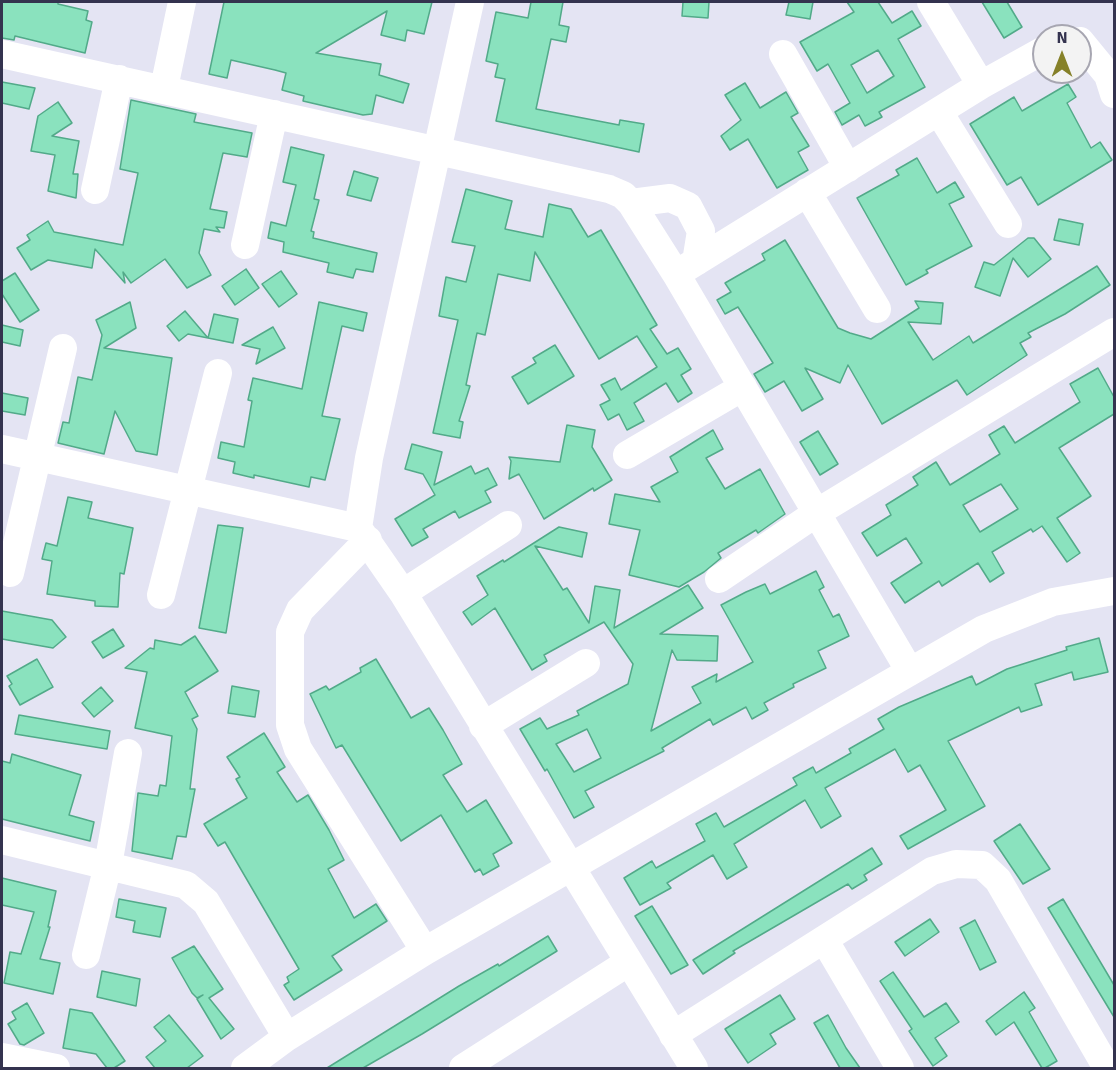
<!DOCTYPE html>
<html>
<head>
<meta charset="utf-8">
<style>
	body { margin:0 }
	#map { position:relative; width:1116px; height:1070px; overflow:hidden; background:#e4e4f3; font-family:Signika,sans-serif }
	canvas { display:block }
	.frame { position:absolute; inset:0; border:3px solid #34334f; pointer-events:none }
	.north { position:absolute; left:1032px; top:24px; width:60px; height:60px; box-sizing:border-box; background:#f3f3f3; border:2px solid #a7a6b1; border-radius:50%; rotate:0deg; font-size:16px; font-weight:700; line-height:24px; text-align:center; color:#34334f }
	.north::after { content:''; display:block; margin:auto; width:21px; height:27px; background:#868129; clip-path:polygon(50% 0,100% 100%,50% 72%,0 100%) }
</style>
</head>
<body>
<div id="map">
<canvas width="1116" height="1070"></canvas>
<div class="frame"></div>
<div class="north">N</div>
</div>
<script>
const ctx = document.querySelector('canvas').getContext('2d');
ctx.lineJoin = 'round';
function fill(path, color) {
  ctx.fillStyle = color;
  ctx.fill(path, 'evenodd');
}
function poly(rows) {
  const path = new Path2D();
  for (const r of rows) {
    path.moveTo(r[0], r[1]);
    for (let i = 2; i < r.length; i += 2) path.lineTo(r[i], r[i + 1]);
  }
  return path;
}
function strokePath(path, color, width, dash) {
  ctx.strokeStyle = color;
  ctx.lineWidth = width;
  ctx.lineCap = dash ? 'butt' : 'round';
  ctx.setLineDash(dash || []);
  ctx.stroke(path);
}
const building = poly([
	[2,2,58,2,58,4,88,11,86,20,92,22,85,53,15,36,14,40,2,38,2,2],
	[224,2,432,2,424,34,407,30,405,41,381,35,387,11,316,53,381,64,379,75,409,84,403,103,376,95,372,114,363,115,303,101,304,96,282,90,286,73,275,70,231,60,227,78,209,74,224,2],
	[531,2,563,2,559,25,569,27,566,42,551,39,536,109,619,125,620,120,644,124,639,152,496,121,505,79,495,77,498,64,486,61,496,12,528,18,531,2],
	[683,2,709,2,708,18,682,16,683,2],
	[789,2,813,2,810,19,786,15,789,2],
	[847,2,878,2,892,23,912,11,921,26,898,39,925,87,879,112,882,117,865,126,859,115,842,125,835,112,850,103,828,64,817,71,800,42,854,12,847,2],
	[878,50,894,76,867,93,851,65,878,50],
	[982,2,1007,2,1022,27,1004,38,982,2],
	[2,82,35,88,29,109,2,103,2,82],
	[745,83,760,108,786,92,798,113,791,117,809,146,798,152,808,170,777,188,748,139,730,150,721,136,741,120,725,95,745,83],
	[1068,84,1076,97,1067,103,1091,148,1100,142,1112,160,1038,205,1021,177,1007,185,970,124,1014,97,1022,111,1068,84],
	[131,100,196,114,194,122,252,133,247,157,223,153,210,209,227,212,224,228,216,227,220,232,204,229,199,253,211,275,187,288,165,259,131,283,123,272,125,283,95,249,92,268,48,260,31,270,17,248,30,240,27,235,48,221,54,232,123,245,138,173,120,169,131,100],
	[58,102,72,123,52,136,79,141,73,174,78,174,76,198,48,191,55,155,31,151,38,116,58,102],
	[291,147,324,155,314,199,319,200,311,231,314,232,313,238,377,253,373,272,356,269,353,278,327,272,329,263,283,252,284,242,268,238,271,222,286,226,296,185,283,182,291,147],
	[917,158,937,193,955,182,964,197,949,204,972,246,926,270,928,273,906,285,857,198,899,175,896,170,917,158],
	[354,171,378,178,371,201,347,195,354,171],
	[466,189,512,201,505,229,543,237,549,204,571,209,588,237,601,230,657,325,650,329,667,354,678,348,691,369,681,375,692,393,678,402,666,383,634,403,644,421,627,430,619,414,608,420,600,405,610,400,601,385,615,378,621,390,657,367,637,336,599,359,535,252,530,281,498,274,485,335,477,333,466,385,470,386,459,421,463,422,460,438,433,433,458,320,439,316,446,277,466,282,475,246,452,242,466,189],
	[1059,219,1083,224,1079,245,1054,240,1059,219],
	[1028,238,1034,238,1051,259,1028,277,1013,258,1000,296,975,287,984,262,994,265,1028,238],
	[785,240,838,328,850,333,871,339,919,308,915,301,943,303,941,324,908,322,933,360,969,336,973,343,1097,266,1110,285,1065,314,1028,333,1031,337,1020,343,1027,355,967,395,957,380,882,424,848,365,840,383,805,368,823,399,802,411,784,381,765,392,754,374,773,363,738,307,725,314,717,300,731,292,725,283,765,260,762,254,785,240],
	[246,269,259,288,235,305,222,286,246,269],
	[281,271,297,294,279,307,262,284,281,271],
	[15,273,39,310,20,322,2,294,2,281,15,273],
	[130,302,136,328,104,348,172,358,157,455,136,451,115,411,104,454,58,443,63,422,69,423,78,377,92,380,102,335,96,320,130,302],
	[319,302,367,313,363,331,342,326,322,416,340,419,325,480,311,477,309,487,254,475,254,478,233,473,235,462,218,458,221,442,244,447,252,401,248,400,253,378,302,389,319,302],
	[185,311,208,338,188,334,179,341,167,326,185,311],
	[214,314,238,319,233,343,208,338,214,314],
	[2,325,23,330,20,346,2,342,2,325],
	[273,327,285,348,256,364,260,349,242,345,273,327],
	[555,345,574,376,528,404,512,377,536,363,533,358,555,345],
	[1098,368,1114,397,1114,414,1059,448,1091,496,1057,518,1080,553,1067,562,1042,526,1033,532,1031,529,992,552,1004,573,990,582,978,563,942,586,939,581,905,603,891,583,922,563,906,538,877,556,862,533,891,515,886,505,918,485,913,477,936,462,950,485,1000,454,989,435,1004,426,1015,443,1080,402,1070,384,1098,368],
	[1001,484,1018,509,980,532,963,505,1001,484],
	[2,393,28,398,25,415,2,411,2,393],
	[567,425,595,430,592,447,612,480,594,491,593,488,544,519,519,474,509,479,511,461,509,457,560,462,567,425],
	[713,430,723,449,706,458,725,489,760,469,785,514,758,533,756,530,718,553,721,558,704,572,679,587,629,575,640,530,609,524,615,494,660,502,651,487,678,472,670,457,713,430],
	[818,431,838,464,820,475,800,442,818,431],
	[412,444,442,452,434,485,471,466,475,474,488,468,497,485,485,491,491,502,459,518,455,511,423,529,428,537,412,546,395,519,435,495,423,474,405,469,412,444],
	[68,497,92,502,88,518,133,528,124,574,120,573,118,607,95,606,95,601,47,594,52,561,42,559,46,543,57,546,68,497],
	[218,525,243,528,226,633,199,628,218,525],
	[559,527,587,533,582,557,535,546,563,590,567,588,589,623,595,586,620,590,614,628,688,585,703,608,660,634,718,636,717,661,677,660,672,650,651,731,701,703,692,687,717,674,716,682,753,662,721,605,746,592,765,584,770,594,816,571,824,587,819,590,833,617,839,614,849,636,818,651,826,668,793,684,794,687,764,703,768,710,752,719,746,707,713,725,710,719,662,748,664,751,585,791,594,807,574,818,547,769,545,771,520,729,540,718,547,729,579,715,577,711,628,684,633,664,604,622,544,655,547,661,532,670,495,608,472,625,463,612,488,595,477,576,503,560,504,562,559,527],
	[587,729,601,758,574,772,556,744,587,729],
	[2,611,52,620,66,637,53,648,2,639,2,611],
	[113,629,124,646,103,658,92,642,113,629],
	[195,636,218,671,185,692,198,716,192,719,197,729,190,789,195,789,186,837,177,836,172,859,132,851,138,793,158,796,160,785,166,786,172,736,135,728,147,672,125,668,150,648,154,649,155,640,181,645,195,636],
	[1099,638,1108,672,1074,680,1072,672,1035,684,1042,705,1021,712,1019,707,948,741,985,806,908,849,900,836,946,810,920,765,908,772,895,749,825,788,841,816,821,828,805,800,734,844,747,867,727,879,713,855,667,883,671,888,640,905,624,878,652,861,656,868,705,841,696,824,716,813,724,827,797,785,793,778,813,767,816,773,851,753,849,749,884,729,878,719,899,707,972,676,976,685,1007,669,1067,650,1066,647,1099,638],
	[37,659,53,687,20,705,9,686,12,684,7,676,37,659],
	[376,659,411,718,429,708,443,730,462,764,443,775,467,812,486,800,512,843,493,854,499,866,483,875,480,869,475,872,441,815,401,841,342,745,336,748,310,694,326,686,329,690,361,672,360,668,376,659],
	[232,686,259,691,255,717,228,713,232,686],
	[101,687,113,701,94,717,82,703,101,687],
	[19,715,110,731,107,749,15,734,19,715],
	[264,733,285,767,277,772,297,802,308,795,329,830,344,860,328,869,354,918,376,904,387,921,332,956,342,970,294,1000,284,985,289,982,287,977,299,969,225,842,218,846,204,824,247,798,236,779,240,777,227,757,264,733],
	[12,754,81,775,69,815,94,822,90,841,2,819,2,761,10,763,12,754],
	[1020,824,1050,869,1023,884,994,841,1020,824],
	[872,848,882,864,864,875,867,880,852,889,848,884,733,951,735,953,703,974,693,960,872,848],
	[2,878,56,891,48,927,50,927,40,959,60,963,53,994,4,983,10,952,21,954,34,912,2,905,2,878],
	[119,899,166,908,160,937,133,932,135,921,116,917,119,899],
	[1063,899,1114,985,1114,1017,1048,908,1063,899],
	[652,906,688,965,671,974,635,916,652,906],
	[930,919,939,932,905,956,895,942,930,919],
	[975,920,996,962,980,970,960,928,975,920],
	[548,936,557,951,422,1034,363,1068,327,1068,459,986,498,964,499,966,548,936],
	[194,946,223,989,209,998,234,1029,221,1039,197,999,203,995,197,998,192,993,172,958,194,946],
	[102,971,140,979,136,1006,97,997,102,971],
	[893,972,924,1017,946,1003,959,1022,935,1038,947,1056,933,1066,909,1031,912,1029,880,981,893,972],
	[1024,992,1035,1008,1029,1012,1057,1061,1045,1068,1042,1068,1014,1022,996,1035,986,1021,1024,992],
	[780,995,795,1019,770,1034,776,1044,748,1063,725,1029,780,995],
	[27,1003,44,1033,24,1045,20,1044,8,1024,16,1019,12,1012,27,1003],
	[70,1009,92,1013,125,1061,114,1068,107,1068,96,1054,63,1048,70,1009],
	[169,1015,203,1056,187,1068,155,1068,146,1057,166,1041,154,1027,169,1015],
	[828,1015,846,1048,860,1068,840,1068,814,1023,828,1015]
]);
fill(building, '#8ae2be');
strokePath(building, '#52aa89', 1.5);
strokePath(poly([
	[470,2,369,458,358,528,403,593,694,1068],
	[931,2,981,85],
	[1080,41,1108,75,1114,94],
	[2,54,609,189,623,195,631,203,676,274,909,670],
	[783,54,848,168],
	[164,88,182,2],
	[939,112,1008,224],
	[95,190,119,79],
	[807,192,877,309],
	[631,203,670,198,688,206,701,231,696,262],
	[245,245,274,114],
	[676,274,981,85,1044,50],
	[2,449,358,528],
	[627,455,743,387],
	[368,540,300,610,290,632,290,725,298,749,425,951],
	[10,573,63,348],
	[719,579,818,512,1114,332],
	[403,593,508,525],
	[161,595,218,373],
	[483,726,586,663],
	[2,840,186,885,206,902,287,1037],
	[825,941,900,1068],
	[86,955,108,865,128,753],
	[673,1035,932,871,956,864,982,865,998,880,1107,1068],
	[2,1057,56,1068],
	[245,1068,287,1037,425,951,984,629,1053,602,1114,591],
	[463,1068,629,962]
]), '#fff', 28);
</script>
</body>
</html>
